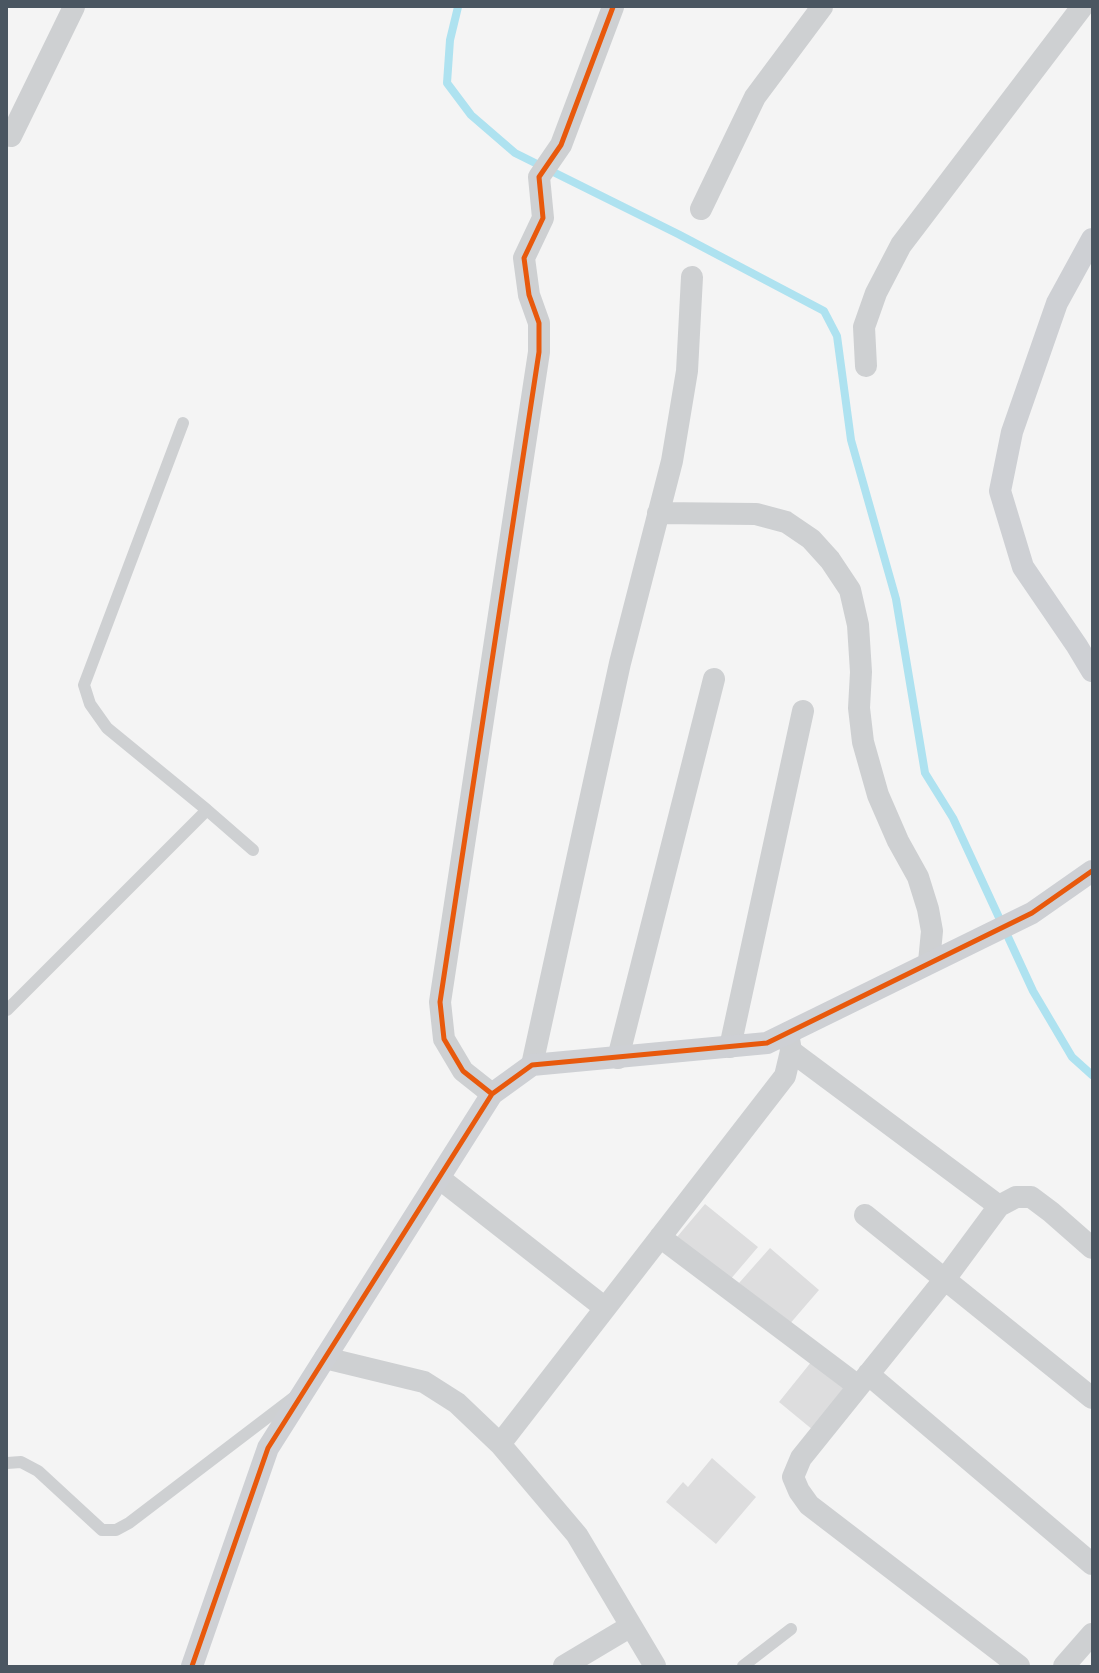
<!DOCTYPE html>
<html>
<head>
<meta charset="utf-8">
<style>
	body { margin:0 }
	#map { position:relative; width:1099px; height:1673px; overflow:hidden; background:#f4f4f4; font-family:Overpass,sans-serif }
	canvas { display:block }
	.frame { position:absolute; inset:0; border:8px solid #4a5661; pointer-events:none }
</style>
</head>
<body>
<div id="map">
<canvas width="1099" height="1673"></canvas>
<div class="frame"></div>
</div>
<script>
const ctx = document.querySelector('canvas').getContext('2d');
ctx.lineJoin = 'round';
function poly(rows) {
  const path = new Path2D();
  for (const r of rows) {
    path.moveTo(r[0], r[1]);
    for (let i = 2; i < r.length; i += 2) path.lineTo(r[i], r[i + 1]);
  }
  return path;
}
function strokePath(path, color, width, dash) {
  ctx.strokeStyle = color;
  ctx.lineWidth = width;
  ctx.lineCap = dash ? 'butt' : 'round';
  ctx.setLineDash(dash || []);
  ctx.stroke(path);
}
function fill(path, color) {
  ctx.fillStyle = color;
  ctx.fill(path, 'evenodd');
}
strokePath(poly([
	[458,7,450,40,447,83,471,115,515,153,678,234,824,311,837,336,851,440,896,599,925,773,953,818,1033,991,1072,1057,1092,1075]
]), '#aee2f0', 8);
fill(poly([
	[705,1204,758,1247,729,1281,677,1237],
	[770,1248,819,1290,788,1326,739,1283],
	[812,1361,846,1388,813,1430,779,1402],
	[712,1458,756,1497,716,1544,666,1502,683,1482,688,1487]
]), '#ddddde');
strokePath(poly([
	[183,423,84,685,90,704,107,728,207,810,253,850],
	[7,1010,207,810],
	[7,1463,21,1462,38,1471,102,1530,116,1530,129,1523,293,1398],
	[743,1666,791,1629]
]), '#ced0d2', 12);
strokePath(poly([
	[11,136,74,7],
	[701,209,755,97,822,7],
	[866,366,864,327,876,293,901,245,1082,7],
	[658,513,756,514,786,522,811,539,830,560,850,590,858,625,861,672,859,708,863,742,878,795,898,841,918,877,928,909,932,931,929,962],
	[730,1047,803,711],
	[791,1051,999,1206],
	[618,1058,714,679],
	[532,1065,620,663,672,461,687,371,692,277],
	[492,1094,463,1071,444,1039,440,1002,539,352,539,323,529,295,524,258,543,218,539,177,561,145,613,7],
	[439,1178,605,1308],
	[865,1215,1092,1398],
	[660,1237,858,1386],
	[325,1358,424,1382,457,1403,500,1444,577,1535,655,1666],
	[868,1374,1092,1564],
	[500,1444,785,1076,791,1051,788,1033],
	[564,1666,631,1626],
	[1019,1666,809,1505,799,1491,793,1477,801,1458,945,1279,999,1206,1016,1197,1031,1197,1051,1212,1092,1248],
	[1064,1666,1092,1634]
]), '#ced0d2', 22);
strokePath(poly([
	[1092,239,1057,303,1012,432,1000,491,1023,567,1077,646,1092,671],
	[192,1666,268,1448,492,1094,532,1065,767,1043,1032,913,1092,871]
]), '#ced0d4', 22);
strokePath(poly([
	[492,1094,463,1071,444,1039,440,1002,539,352,539,323,529,295,524,258,543,218,539,177,561,145,613,7],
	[192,1666,268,1448,492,1094,532,1065,767,1043,1032,913,1092,871]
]), '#e8590c', 5);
</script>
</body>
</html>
